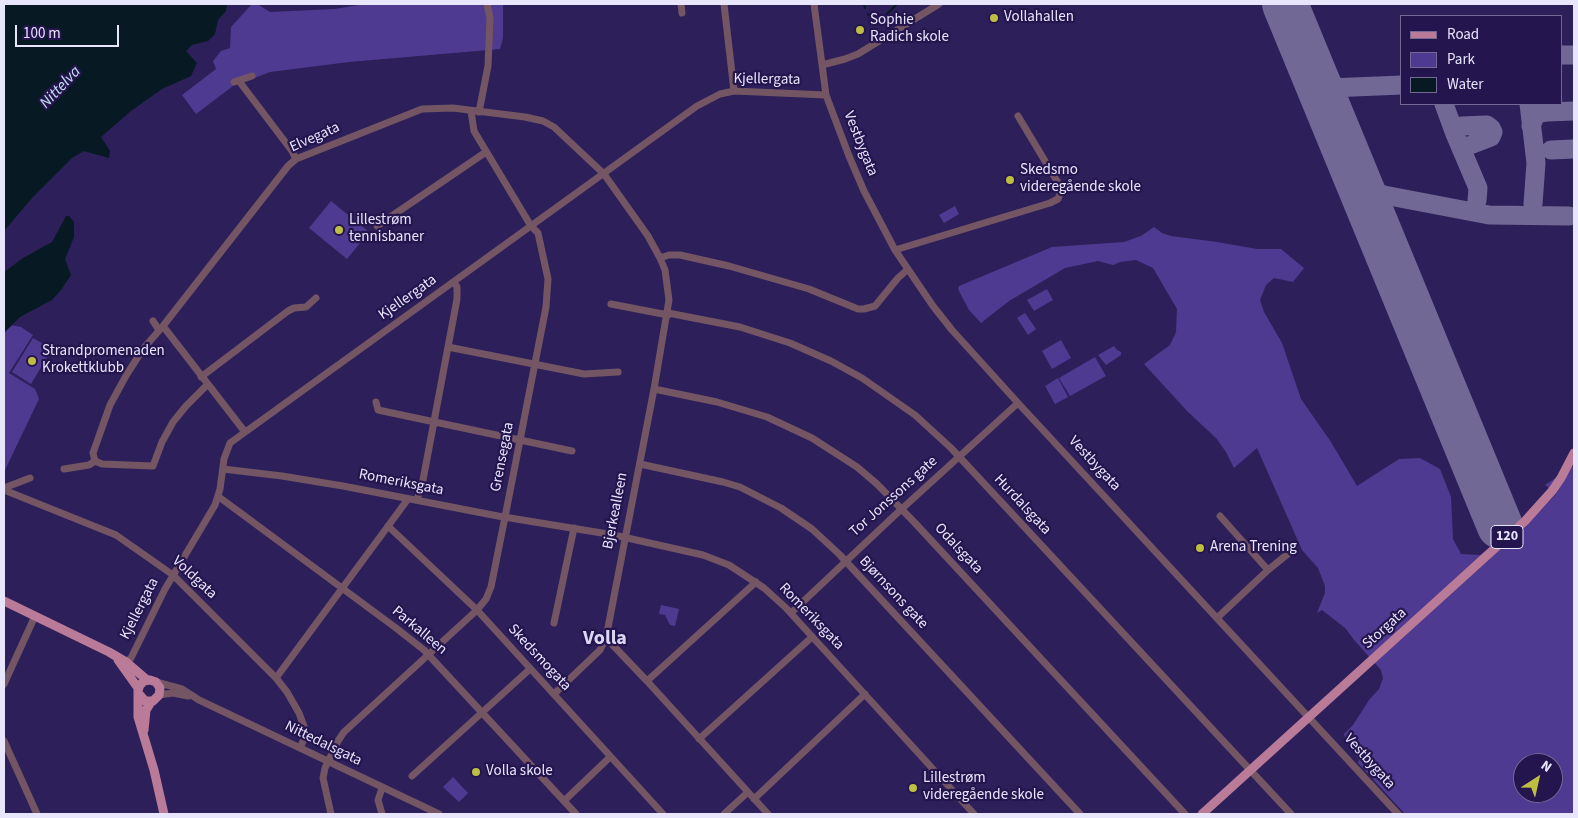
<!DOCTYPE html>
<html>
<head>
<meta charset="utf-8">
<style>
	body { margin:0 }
	#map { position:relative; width:1578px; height:818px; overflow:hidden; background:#2d205a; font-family:"Source Sans 3",sans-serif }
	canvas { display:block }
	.frame { position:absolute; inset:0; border:5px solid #e8e6fc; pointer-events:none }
	.legend { position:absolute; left:1400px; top:15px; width:162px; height:90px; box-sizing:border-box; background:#24154e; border:1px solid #726994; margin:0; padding:6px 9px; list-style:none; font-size:15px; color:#e8e6fc }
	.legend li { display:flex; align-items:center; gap:10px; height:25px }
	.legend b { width:25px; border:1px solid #726994 }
	.north { position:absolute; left:1513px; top:753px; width:50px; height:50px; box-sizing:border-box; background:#24154e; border:1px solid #726994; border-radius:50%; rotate:35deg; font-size:14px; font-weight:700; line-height:20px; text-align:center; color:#e8e6fc }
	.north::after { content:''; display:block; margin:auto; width:18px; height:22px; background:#bebf42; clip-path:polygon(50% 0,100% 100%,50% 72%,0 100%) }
	.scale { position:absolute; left:15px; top:25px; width:104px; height:22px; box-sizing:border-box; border:2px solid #e8e6fc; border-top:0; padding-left:6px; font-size:15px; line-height:18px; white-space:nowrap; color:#e8e6fc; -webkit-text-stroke:4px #24154e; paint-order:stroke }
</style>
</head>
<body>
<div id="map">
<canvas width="1578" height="818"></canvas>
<div class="frame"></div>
<ul class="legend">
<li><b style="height:6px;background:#b97b98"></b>Road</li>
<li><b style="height:14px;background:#4e3a90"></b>Park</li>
<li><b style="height:14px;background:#071922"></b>Water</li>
</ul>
<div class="north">N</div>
<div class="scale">100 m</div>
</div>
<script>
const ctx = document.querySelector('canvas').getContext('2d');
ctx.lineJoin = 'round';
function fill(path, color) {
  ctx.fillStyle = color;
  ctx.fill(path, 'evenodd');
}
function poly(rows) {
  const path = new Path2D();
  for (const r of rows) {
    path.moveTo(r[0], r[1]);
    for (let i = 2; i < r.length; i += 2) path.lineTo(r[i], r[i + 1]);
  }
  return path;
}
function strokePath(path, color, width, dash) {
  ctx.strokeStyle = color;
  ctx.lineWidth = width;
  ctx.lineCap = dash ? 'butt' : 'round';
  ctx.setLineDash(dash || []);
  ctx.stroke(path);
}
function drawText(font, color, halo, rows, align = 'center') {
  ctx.font = font + ' "Source Sans 3",sans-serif';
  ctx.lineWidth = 4.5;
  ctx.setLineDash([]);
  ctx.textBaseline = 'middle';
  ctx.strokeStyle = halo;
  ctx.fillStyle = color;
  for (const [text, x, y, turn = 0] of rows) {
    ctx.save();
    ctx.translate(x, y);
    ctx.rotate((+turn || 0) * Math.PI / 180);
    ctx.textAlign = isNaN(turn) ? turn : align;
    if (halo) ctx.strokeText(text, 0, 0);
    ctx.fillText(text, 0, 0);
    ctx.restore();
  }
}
fill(poly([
	[252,4,257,4,270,12,335,9,365,4,503,4,503,38,500,49,349,62,270,72,233,86,196,114,182,95,216,69,213,61,221,51,230,48,231,27],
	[331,201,369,232,347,259,309,228],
	[955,206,959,214,944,223,939,215],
	[1154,227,1162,233,1171,236,1217,242,1257,249,1281,249,1304,268,1293,282,1274,278,1266,285,1260,300,1264,312,1282,343,1301,399,1331,442,1357,486,1399,459,1420,458,1440,469,1451,497,1453,539,1461,554,1480,555,1541,510,1556,494,1545,485,1574,466,1574,814,1405,814,1358,763,1359,760,1347,743,1344,734,1353,725,1369,700,1379,689,1383,678,1381,670,1355,641,1345,628,1322,610,1317,613,1325,593,1325,586,1318,568,1302,550,1257,448,1234,468,1226,452,1216,438,1188,412,1144,364,1170,345,1176,332,1177,309,1153,268,1136,260,1120,262,1113,265,1098,261,1065,268,1009,301,981,323,969,310,958,289,959,286,1052,247,1124,242,1141,236],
	[1523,763,1553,763,1553,793,1523,793],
	[1047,289,1053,300,1034,311,1027,300],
	[1025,313,1036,329,1028,335,1017,318],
	[4,324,21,327,33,335,9,373,35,389,39,399,4,472],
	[33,338,52,349,31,384,12,372],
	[1061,340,1071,358,1052,369,1042,351],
	[1114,346,1117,350,1121,352,1121,355,1106,365,1098,355],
	[1095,357,1106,376,1070,396,1059,378],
	[1058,378,1068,397,1055,404,1045,386],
	[661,605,679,609,675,626,670,625,665,615,659,614],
	[453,777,468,793,459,802,443,787]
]), '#4e3a90');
fill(poly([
	[4,4,227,4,226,11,218,20,215,34,208,41,192,45,186,51,197,63,191,76,162,89,131,111,101,137,110,151,109,158,84,151,72,158,32,198,4,231],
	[66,216,69,216,74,222,74,237,65,259,71,275,61,290,52,300,20,317,4,333,4,272,23,258,52,242]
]), '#071922');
strokePath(poly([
	[864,4,865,8],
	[868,14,873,20,880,21,897,4]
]), '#071922', 2);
strokePath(poly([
	[1562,55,1574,55],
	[1314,74,1322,84,1329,88,1402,85],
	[1444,104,1455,134,1478,188,1477,201],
	[1529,104,1536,163,1533,204],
	[1529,104,1536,111,1547,112,1536,114,1531,126],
	[1329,112,1328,100,1331,92,1339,87],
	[1547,112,1574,111],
	[1462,126,1487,125,1491,128,1493,132,1491,137,1473,144],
	[1551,150,1574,149],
	[1356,177,1363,188,1384,195,1374,198,1371,204,1371,215],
	[1384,195,1489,215,1569,216]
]), '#726895', 19);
strokePath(poly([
	[1285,4,1500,526]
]), '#726895', 46);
strokePath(poly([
	[681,4,682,13],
	[724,4,734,91],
	[814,4,826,95,849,156,864,191,895,250,933,306,952,330,1018,403,1398,814],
	[822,65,845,59,858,54,939,4],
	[239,81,292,151,296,159],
	[234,82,252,76],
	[479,112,488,66,490,18,487,4],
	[377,226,486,152],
	[895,250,1050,203,1058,199,1061,191,1060,186,1018,116],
	[660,258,669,255,680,255,729,266,809,289,858,309,864,309,875,306,898,278,907,270],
	[611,304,668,315],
	[668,313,740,327,790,343,831,361,862,378,915,415,951,448,1291,814],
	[153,321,159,330],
	[163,326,143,349,127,374,110,405,93,453,95,461,102,464,153,466,162,442,173,422,186,406,207,385],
	[448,347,584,374,618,372],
	[201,377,288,311,294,308,306,307,316,298],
	[654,389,717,402,767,417,812,438,857,467,877,484,915,523,1185,814],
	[376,402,378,410,572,451],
	[245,432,163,326,288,166,296,159,422,109,453,108,525,117,543,121,554,127,604,174,648,236,660,258,665,270,669,300,654,389,606,638,600,650,554,694],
	[640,464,723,482,740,487,781,508,812,529,839,554,1080,814],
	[64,469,89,465,95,461],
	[223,469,282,476,343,486,498,516,614,535,703,555,729,565,764,588,786,608,974,814],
	[4,488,30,478],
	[4,490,116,535,173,575,276,678,287,692,299,713,305,729,305,737,300,748],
	[219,497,396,628,424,650,576,814],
	[417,500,423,480,457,299,457,287,454,282],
	[1220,516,1268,570],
	[388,526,477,610,663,814],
	[791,613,894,516,1018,403],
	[1217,618,1268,570,1289,553],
	[554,623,574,528],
	[606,638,647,681,768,814],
	[124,664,131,658,165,589,215,505,220,489,224,459,230,443,697,106,720,94,734,91,826,95],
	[276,678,408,499],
	[647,681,756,582],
	[156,682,182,689,199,700,439,814],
	[4,684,35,616],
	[159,695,173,693,188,696],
	[699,739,812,637],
	[4,741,37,814],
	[412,776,530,669],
	[382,788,378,800,382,814],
	[754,799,865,694],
	[564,801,610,757],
	[331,814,323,778,325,768,338,741,344,732,477,610,486,599,491,587,505,517,546,307,548,279,538,233,531,226,474,131,471,111],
	[724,814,748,792]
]), '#735563', 7);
strokePath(poly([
	[4,601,109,652,126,662,147,680],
	[118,660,138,688],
	[139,694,145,701,153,701,159,695,160,688,156,682,150,680,144,681,140,685,138,690,138,717,154,770,164,814],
	[144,730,146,710,151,702],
	[1202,814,1525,521,1552,491,1561,478,1574,453]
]), '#b97b98', 9);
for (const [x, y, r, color] of [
	[994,18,5,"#bebf42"],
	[860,30,5,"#bebf42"],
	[1010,180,5,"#bebf42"],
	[339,230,5,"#bebf42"],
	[32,361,5,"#bebf42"],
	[1200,548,5,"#bebf42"],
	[476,772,5,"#bebf42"],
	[913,788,5,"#bebf42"]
]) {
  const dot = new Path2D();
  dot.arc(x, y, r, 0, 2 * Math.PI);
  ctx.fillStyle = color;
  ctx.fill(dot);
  strokePath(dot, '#24154e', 2);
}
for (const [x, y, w] of [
	[1507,537,32]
]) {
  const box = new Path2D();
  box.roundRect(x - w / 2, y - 11.5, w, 23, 4);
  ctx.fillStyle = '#24154e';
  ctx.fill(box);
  strokePath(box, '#e8e6fc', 1);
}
drawText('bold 14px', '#e8e6fc', null, [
	["120",1507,537]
]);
drawText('15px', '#e8e6fc', '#24154e', [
	["Vollahallen",1004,18],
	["Sophie",870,21],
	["Radich skole",870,38],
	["Skedsmo",1020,171],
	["videregående skole",1020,188],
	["Lillestrøm",349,221],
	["tennisbaner",349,238],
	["Strandpromenaden",42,352],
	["Krokettklubb",42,369],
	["Arena Trening",1210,548],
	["Volla skole",486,772],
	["Lillestrøm",923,779],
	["videregående skole",923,796]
], 'left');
drawText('15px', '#e8e6fc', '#24154e', [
	["Kjellergata",767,80,1],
	["Elvegata",315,138,-24],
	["Vestbygata",860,144,68],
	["Kjellergata",408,298,-35],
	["Grensegata",503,457,-79],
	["Vestbygata",1094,464,47],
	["Romeriksgata",401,483,11],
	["Tor Jonssons gate",894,497,-42],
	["Hurdalsgata",1022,505,47],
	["Bjerkealleen",616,511,-79],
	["Odalsgata",958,549,47],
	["Voldgata",194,578,43],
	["Bjørnsons gate",893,593,47],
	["Kjellergata",140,609,-63],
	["Romeriksgata",811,617,46],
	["Storgata",1385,629,-42],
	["Parkalleen",419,631,40],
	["Skedsmogata",539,658,47],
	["Nittedalsgata",323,744,26],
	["Vestbygata",1369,762,48]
]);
drawText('italic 16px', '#c4e0ee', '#24154e', [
	["Nittelva",61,88,-47]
]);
drawText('bold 20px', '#dbd8f5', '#24154e', [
	["Volla",605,640]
]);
</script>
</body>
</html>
